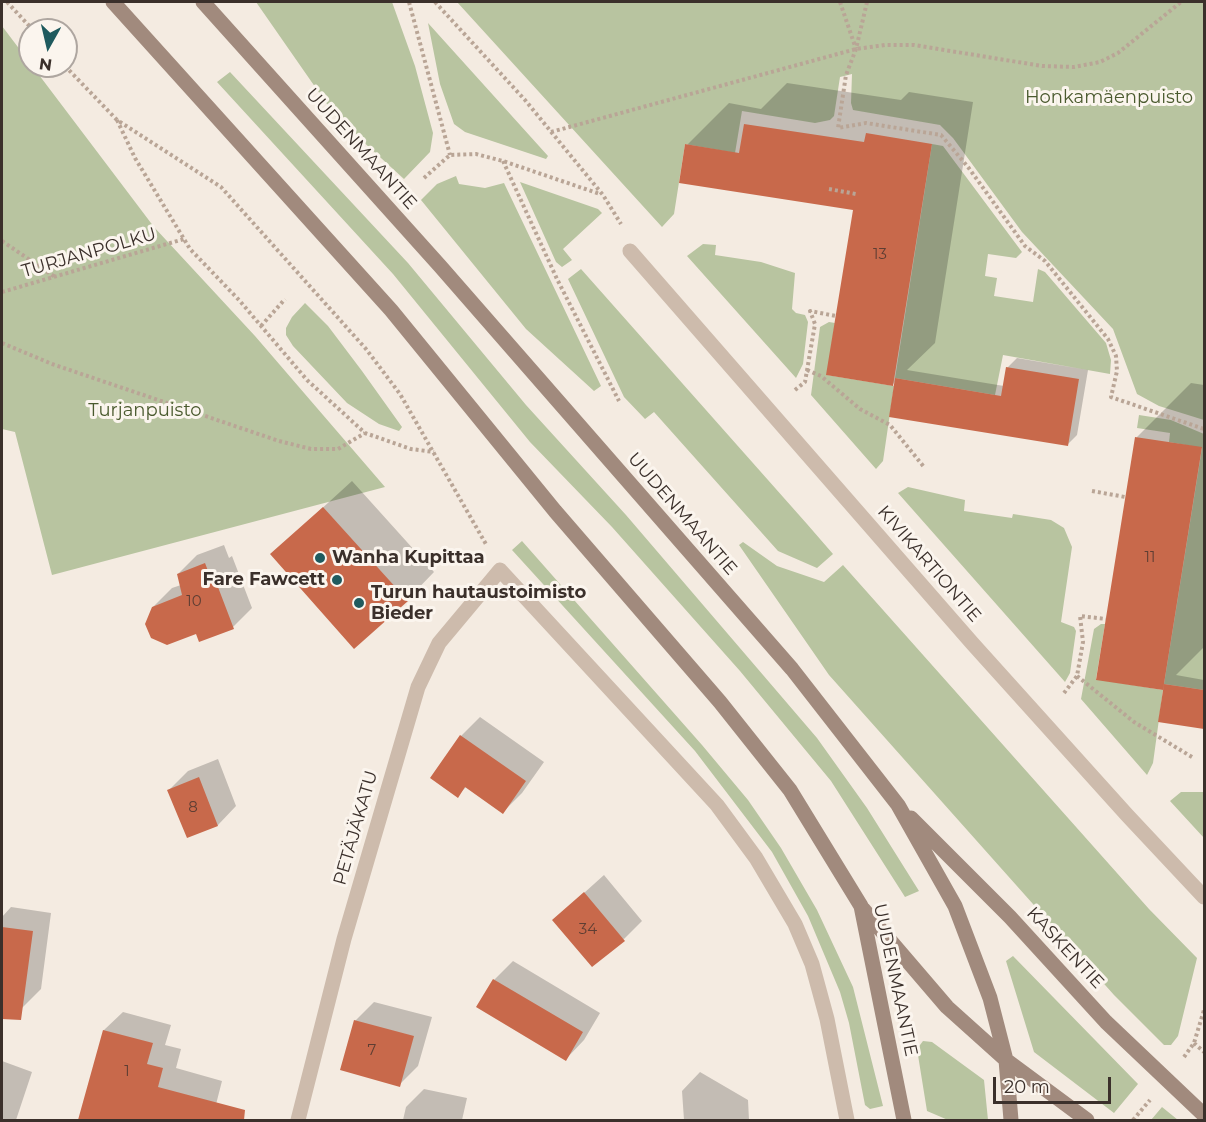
<!DOCTYPE html>
<html>
<head>
<meta charset="utf-8">
<style>
	body { margin:0 }
	#map { position:relative; width:1206px; height:1122px; overflow:hidden; background:#f4ebe1; font-family:Montserrat,sans-serif }
	canvas { display:block }
	.frame { position:absolute; inset:0; border:3px solid #3b302b; pointer-events:none }
	.north { position:absolute; left:18px; top:18px; width:60px; height:60px; box-sizing:border-box; background:#fbf5ee; border:2px solid #aea6a0; border-radius:50%; rotate:188deg; font-size:16px; font-weight:700; line-height:24px; text-align:center; color:#3b302b }
	.north::after { content:''; display:block; margin:auto; width:21px; height:27px; background:#1f5a5e; clip-path:polygon(50% 0,100% 100%,50% 72%,0 100%) }
	.scale { position:absolute; left:993px; top:1077px; width:118px; height:27px; box-sizing:border-box; border:3px solid #3b302b; border-top:0; padding-left:8px; font-size:18px; line-height:21px; white-space:nowrap; color:#3b302b; -webkit-text-stroke:4px #fbf5ee; paint-order:stroke }
</style>
</head>
<body>
<div id="map">
<canvas width="1206" height="1122"></canvas>
<div class="frame"></div>
<div class="north">N</div>
<div class="scale">20 m</div>
</div>
<script>
const ctx = document.querySelector('canvas').getContext('2d');
ctx.lineJoin = 'round';
function fill(path, color) {
  ctx.fillStyle = color;
  ctx.fill(path, 'evenodd');
}
function poly(rows) {
  const path = new Path2D();
  for (const r of rows) {
    path.moveTo(r[0], r[1]);
    for (let i = 2; i < r.length; i += 2) path.lineTo(r[i], r[i + 1]);
  }
  return path;
}
function strokePath(path, color, width, dash) {
  ctx.strokeStyle = color;
  ctx.lineWidth = width;
  ctx.lineCap = dash ? 'butt' : 'round';
  ctx.setLineDash(dash || []);
  ctx.stroke(path);
}
function drawText(font, color, halo, rows, align = 'center') {
  ctx.font = font + ' Montserrat,sans-serif';
  ctx.lineWidth = 6;
  ctx.setLineDash([]);
  ctx.textBaseline = 'middle';
  ctx.strokeStyle = halo;
  ctx.fillStyle = color;
  for (const [text, x, y, turn = 0] of rows) {
    ctx.save();
    ctx.translate(x, y);
    ctx.rotate((+turn || 0) * Math.PI / 180);
    ctx.textAlign = isNaN(turn) ? turn : align;
    if (halo) ctx.strokeText(text, 0, 0);
    ctx.fillText(text, 0, 0);
    ctx.restore();
  }
}
fill(poly([
	[256,2,392,2,415,66,433,133,430,152,404,179,336,117],
	[457,2,1204,2,1204,420,1159,406,1137,394,1113,329,1022,232,953,138,940,125,853,110,851,103,852,74,840,77,834,116,830,120,815,123,742,111,735,153,685,144,674,214,662,227],
	[428,23,548,156,546,159,465,132,454,124,440,84],
	[2,26,154,227,255,336,385,487,52,575,15,432,2,429],
	[230,72,408,263,526,405,626,515,817,738,867,808,919,891,905,897,831,781,740,671,612,527,530,442,393,274,217,82],
	[932,144,943,146,1022,252,1016,258,988,254,985,276,997,278,994,296,1033,302,1038,269,1045,272,1106,343,1111,360,1110,374,1003,355,995,395,895,378],
	[456,176,459,184,485,188,504,183,601,386,594,391,526,329,421,200,437,184],
	[520,182,598,209,602,213,563,249,572,260,562,267,556,262],
	[703,244,716,245,715,255,761,262,795,273,792,309,796,313,805,315,808,322,803,364,796,378,687,256],
	[581,269,807,524,833,554,817,568,778,551,654,412,645,419,624,397,568,279],
	[305,303,328,326,362,371,402,427,399,431,379,424,347,403,293,346,286,335,286,328,292,317],
	[829,322,835,323,827,375,894,386,883,461,876,469,811,395,820,327],
	[1139,415,1171,420,1204,434,1204,690,1164,684,1202,448,1169,442,1170,433,1137,428],
	[908,487,965,500,964,511,1012,518,1013,514,1051,520,1064,528,1072,547,1061,622,1074,627,1076,631,1070,673,1065,682,898,493],
	[522,541,702,745,748,800,781,848,817,910,853,987,883,1106,870,1109,865,1105,849,1023,840,992,808,916,772,852,695,751,512,550],
	[743,542,777,566,824,582,843,565,1149,909,1197,958,1178,1036,1171,1045,1164,1045,1114,995,829,675,739,545],
	[1101,624,1105,624,1096,679,1163,690,1153,763,1147,775,1081,699,1094,629],
	[1181,792,1204,792,1204,838,1170,801],
	[1013,956,1138,1084,1114,1113,1034,1052,1006,961],
	[923,1041,932,1042,984,1080,988,1120,948,1120,927,1111,917,1049],
	[1162,1107,1178,1120,1151,1120]
]), '#b8c4a0');
fill(poly([
	[787,83,901,100,909,92,973,102,935,343,907,370,1004,386,1007,368,1017,358,1088,370,1077,435,1068,444,896,381,893,384,855,209,687,145,729,103,761,109],
	[1191,383,1204,385,1204,647,1176,675,1204,680,1204,728,1160,720,1165,686,1162,689,1137,437],
	[352,481,434,572,407,600,272,554],
	[224,545,229,558,232,556,252,608,233,627,197,632,153,607,172,588,181,585,178,574,197,555],
	[480,717,544,762,522,793,503,812,466,787,457,796,461,736],
	[218,759,236,806,218,825,188,836,169,790,188,771],
	[604,875,642,921,624,939,554,920],
	[11,907,51,913,41,989,22,1008,2,1005,2,917],
	[513,961,600,1013,584,1040,566,1059,494,980],
	[374,1002,432,1017,418,1066,399,1085,355,1021],
	[123,1012,171,1025,165,1045,181,1049,176,1068,222,1081,212,1120,80,1120,104,1030],
	[2,1061,32,1072,16,1120,2,1120],
	[700,1072,748,1100,749,1120,684,1120,682,1091],
	[424,1089,467,1098,462,1120,403,1120,406,1107]
]), '#0003');
fill(poly([
	[744,124,864,142,866,133,932,144,893,386,826,375,853,210,679,183,685,144,739,153],
	[1006,367,1079,379,1068,446,889,417,895,378,1001,396],
	[1135,437,1202,447,1163,690,1096,680],
	[323,507,408,601,354,649,270,554],
	[205,563,210,576,213,574,234,629,199,642,196,634,167,645,151,638,145,624,152,607,182,595,177,574],
	[1164,684,1204,690,1204,729,1158,722],
	[460,735,526,781,503,814,465,787,458,798,430,778],
	[199,777,218,826,187,838,167,790],
	[584,892,625,941,592,967,552,920],
	[2,927,33,931,21,1020,2,1019],
	[493,979,583,1032,566,1061,476,1007],
	[354,1020,414,1036,400,1087,340,1070],
	[103,1030,153,1043,147,1064,163,1068,158,1087,245,1110,244,1120,78,1120]
]), '#c8694b');
strokePath(poly([
	[7,2,33,30],
	[409,2,450,155],
	[435,2,525,100,603,195,621,224],
	[840,2,856,49],
	[867,2,856,49,846,75,838,128,866,123,941,135,968,167,1025,246,1045,261,1108,339,1116,356,1117,371,1111,397,1204,429],
	[65,66,117,120,221,187,366,349,400,394,487,546],
	[117,120,135,158,190,249,239,300,307,380,365,433,411,449,434,452],
	[551,132,856,49,885,45,914,45,1042,66,1074,67,1100,62,1118,53,1181,2],
	[503,161,557,279,619,401],
	[424,178,450,155,476,154,503,161,600,194],
	[829,189,856,194],
	[2,241,55,277],
	[2,292,184,239],
	[261,326,285,299],
	[2,343,52,364,279,441,311,449,338,449,365,433],
	[807,370,821,376,860,409,890,425,924,467],
	[795,390,805,382,815,324,810,311,836,316],
	[1092,491,1125,497],
	[1077,676,1134,722,1192,757],
	[1064,693,1077,676,1083,642,1080,616,1106,619],
	[1194,1043,1204,1052],
	[1184,1057,1194,1043,1204,1010],
	[1133,1120,1150,1100]
]), '#b9a596', 4, [3, 3]);
strokePath(poly([
	[630,251,972,643,1127,815,1204,897],
	[298,1120,344,939,418,687,439,643,500,570,717,805,756,858,795,924,812,964,827,1019,847,1120]
]), '#cdbbac', 15);
strokePath(poly([
	[113,2,391,310,555,511,720,702,790,790,861,906,904,1120],
	[203,2,440,266,792,669,898,805,955,906,990,998,1006,1060,1011,1120],
	[911,818,1010,917,1106,1022,1204,1115],
	[863,909,947,1007,1006,1060,1087,1120]
]), '#a18a7d', 15);
for (const [x, y, r, color] of [
	[320,558,6,"#1f5a5e"],
	[337,580,6,"#1f5a5e"],
	[359,603,6,"#1f5a5e"]
]) {
  const dot = new Path2D();
  dot.arc(x, y, r, 0, 2 * Math.PI);
  ctx.fillStyle = color;
  ctx.fill(dot);
  strokePath(dot, '#fbf5ee', 2);
}
drawText('15px', '#5e3e33', null, [
	["13",880,255],
	["11",1150,558],
	["10",194,602],
	["8",193,808],
	["34",588,930],
	["7",372,1051],
	["1",127,1072]
]);
drawText('18px', '#4a5a2e', '#fbf5ee', [
	["Honkamäenpuisto",1109,98],
	["Turjanpuisto",145,411]
]);
drawText('18px', '#3b302b', '#fbf5ee', [
	["UUDENMAANTIE",361,149,48],
	["TURJANPOLKU",89,253,-16],
	["UUDENMAANTIE",682,514,49],
	["KIVIKARTIONTIE",929,564,49],
	["PETÄJÄKATU",356,828,-74],
	["KASKENTIE",1065,948,47],
	["UUDENMAANTIE",895,980,78]
]);
drawText('bold 18px', '#3b302b', '#fbf5ee', [
	["Wanha Kupittaa",332,558],
	["Fare Fawcett",325,580,"right"],
	["Turun hautaustoimisto",371,593],
	["Bieder",371,614]
], 'left');
</script>
</body>
</html>
